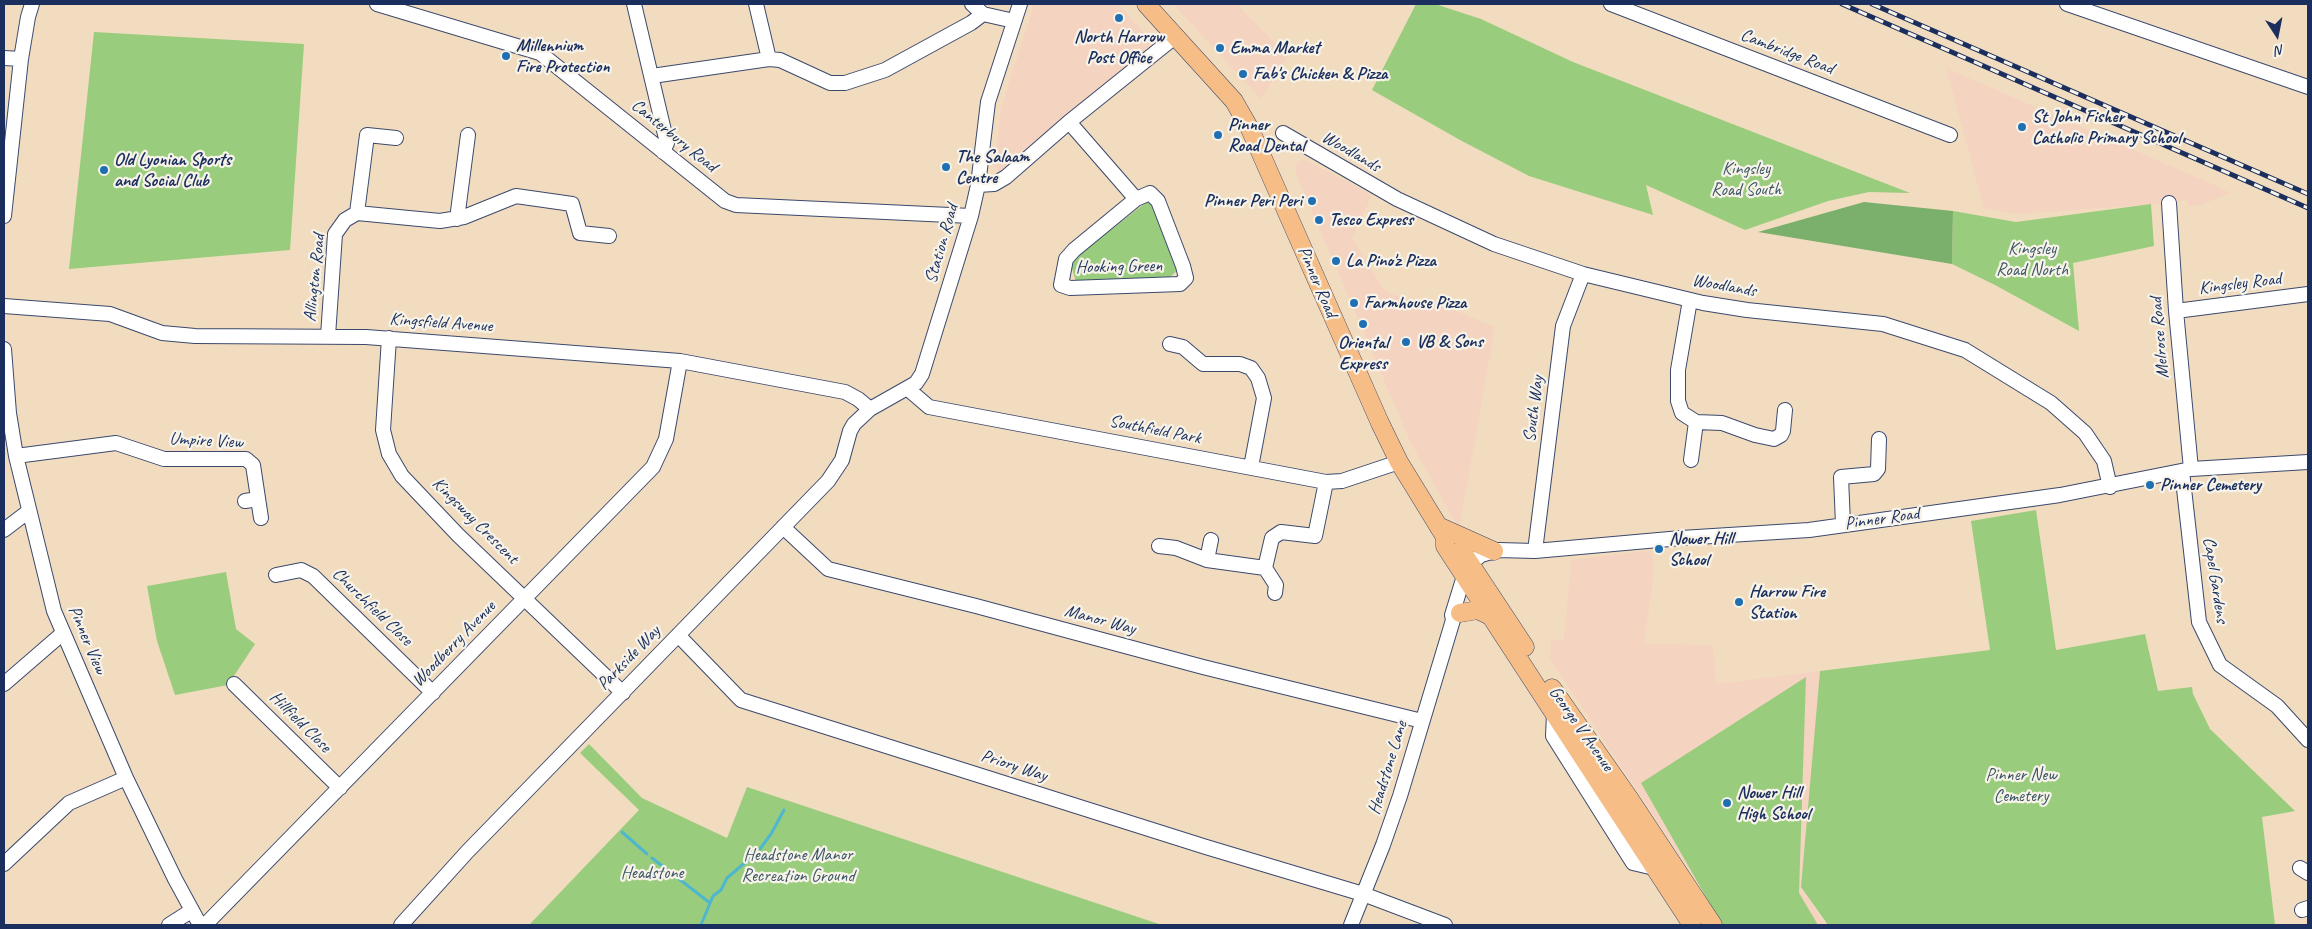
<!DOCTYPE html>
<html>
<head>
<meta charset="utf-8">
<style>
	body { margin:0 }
	#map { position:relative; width:2312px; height:929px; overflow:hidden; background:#f2dcbf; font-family:Caveat,sans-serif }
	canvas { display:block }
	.frame { position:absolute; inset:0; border:5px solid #1b2f5e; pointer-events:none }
	.north { position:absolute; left:2252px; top:10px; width:50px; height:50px; -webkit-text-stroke:4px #f7f3e8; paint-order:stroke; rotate:169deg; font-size:14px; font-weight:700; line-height:20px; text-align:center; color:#1b2f5e }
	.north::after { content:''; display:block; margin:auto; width:18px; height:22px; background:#1b2f5e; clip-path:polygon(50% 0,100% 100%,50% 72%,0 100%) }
</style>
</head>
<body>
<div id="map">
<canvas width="2312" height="929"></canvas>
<div class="frame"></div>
<div class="north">N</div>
</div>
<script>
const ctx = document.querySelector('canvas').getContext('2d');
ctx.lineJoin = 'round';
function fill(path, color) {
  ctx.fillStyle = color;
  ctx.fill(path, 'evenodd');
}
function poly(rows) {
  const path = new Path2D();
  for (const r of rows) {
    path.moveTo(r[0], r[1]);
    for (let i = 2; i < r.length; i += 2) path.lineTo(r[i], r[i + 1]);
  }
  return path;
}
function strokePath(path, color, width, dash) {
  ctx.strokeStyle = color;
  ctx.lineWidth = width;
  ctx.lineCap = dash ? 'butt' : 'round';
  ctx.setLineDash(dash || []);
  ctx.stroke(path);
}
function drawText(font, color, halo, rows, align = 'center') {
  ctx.font = font + ' Caveat,sans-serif';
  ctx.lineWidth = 4.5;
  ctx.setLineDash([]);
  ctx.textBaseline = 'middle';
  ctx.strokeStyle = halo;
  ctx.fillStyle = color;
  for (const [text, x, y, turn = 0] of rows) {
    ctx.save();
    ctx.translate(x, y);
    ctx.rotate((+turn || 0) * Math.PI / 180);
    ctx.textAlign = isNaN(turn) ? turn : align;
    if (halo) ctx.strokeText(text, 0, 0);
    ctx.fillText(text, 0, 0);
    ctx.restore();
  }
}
fill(poly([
	[1034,4,1118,4,1153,42,1117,76,1000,174,994,165,1001,109],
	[1173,4,1237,4,1288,56,1261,99],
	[1946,68,2219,187,2230,193,2201,205,2188,206,2187,200,2160,204,2016,214,1984,208],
	[1304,159,1372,195,1352,239,1385,291,1425,307,1444,306,1495,327,1459,529,1410,441,1297,176,1295,165],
	[1652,550,1654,573,1644,644,1713,645,1716,684,1820,671,1804,891,1825,925,1726,925,1550,659,1551,640,1564,640,1571,560]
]), '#f5d3c1');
fill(poly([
	[1416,4,1435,4,1481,19,1573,62,1910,193,1869,192,1828,201,1745,230,1646,185,1653,215,1529,176,1460,140,1372,90],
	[94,32,304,44,290,250,69,269],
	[1149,200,1180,268,1168,279,1076,282,1070,262],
	[2151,204,2154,246,2073,263,2079,331,1995,285,1952,264,1953,211,2016,222],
	[2036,510,2056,650,2145,634,2158,691,2192,687,2193,694,2210,729,2295,811,2262,817,2275,925,1828,925,1801,887,1820,671,1990,650,1971,521],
	[226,572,236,629,255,644,228,685,175,695,157,641,147,586],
	[1806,677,1799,893,1818,925,1722,925,1641,783],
	[589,744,642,798,727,838,747,787,1162,925,529,925,639,810,580,753]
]), '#99cd7d');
fill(poly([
	[1864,202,1953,211,1952,264,1758,232]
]), '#7ab06c');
strokePath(poly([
	[622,832,647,854],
	[760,849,771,834,784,810],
	[652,858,710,903],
	[701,925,713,896,721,890,727,878,755,854]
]), '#4fb7cd', 3);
const minor = poly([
	[377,4,540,53,725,201,736,205,971,216],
	[634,4,667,143,663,152],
	[756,4,769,59],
	[972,4,983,14,1014,21],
	[1611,4,1950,135],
	[2067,4,2308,87],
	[4,58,21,59],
	[652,76,769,59,780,60,830,83,845,83,885,70,971,23,983,14],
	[1069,122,1136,199],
	[1283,133,1397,199,1494,244,1583,274,1703,303,1747,310,1883,324,1965,350,2051,403,2085,433,2104,461,2110,487],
	[978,185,994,184,1006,177,1069,122,1176,36],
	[1150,193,1158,201,1183,266,1186,278,1180,284,1070,288,1061,285,1066,259,1074,250,1136,199,1150,193],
	[2169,203,2176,311,2191,469],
	[357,213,367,135,396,138],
	[4,216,21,59,28,17,32,4],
	[457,219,468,135],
	[1690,300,1678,370,1678,401,1682,413,1696,422,1722,423,1755,435,1774,439,1781,435,1783,431,1785,410],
	[4,306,110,314,162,333,195,336,366,337,680,361,845,392,858,399,870,409],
	[2176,311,2308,294],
	[328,336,335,234,345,220,357,213,440,221,464,217,516,196,572,204,580,233,609,236],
	[389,338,383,430,389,454,402,476,458,535,623,693],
	[1170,344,1183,347,1203,364,1240,364,1251,368,1258,378,1264,398,1251,467],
	[4,349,9,413,16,456,54,611,126,778,175,879,200,925],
	[908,389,929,407,1326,482,1342,481,1399,462],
	[16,456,116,443,164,459,246,459,253,465,261,518],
	[1691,460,1696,422],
	[2182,471,2199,622,2220,665,2277,706,2308,740],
	[245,501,258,499],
	[1843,524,1841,477,1874,474,1878,469,1879,439],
	[783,527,828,569,976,606,1203,667,1422,721],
	[4,530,29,511],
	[1159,546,1176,548,1207,560,1265,568,1272,538,1281,532,1315,536,1326,482],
	[1535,551,1563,326,1583,274],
	[1207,560,1211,540],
	[1265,568,1276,585,1275,593],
	[276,575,301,570,313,576,433,693],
	[678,635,741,700,1206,847,1363,894,1445,925],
	[4,684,63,633],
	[234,684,340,788],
	[1554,714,1553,736,1633,863,1654,868],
	[4,864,69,803,126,778],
	[2300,868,2308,873],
	[2302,910,2308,908],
	[169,925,191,911],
	[205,925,653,467,666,439,680,361],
	[401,925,467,852,828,481,842,460,850,431,854,424,870,409,916,383,922,374,971,216,978,185,988,102,1020,4],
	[1351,925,1383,845,1400,796,1453,620,1452,615,1464,576,1470,564,1481,555,1499,550,1535,551,1681,538,1809,530,2060,495,2191,469,2308,462]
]);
const major = poly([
	[1146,4,1234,101,1250,129,1380,423,1399,462,1445,537,1445,546,1692,925],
	[1438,526,1494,551],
	[1461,550,1525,647],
	[1460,613,1478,610,1488,615],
	[1552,688,1629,798,1713,925]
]);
strokePath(minor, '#3b496d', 16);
strokePath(major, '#3b496d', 19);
strokePath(minor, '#fff', 14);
strokePath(major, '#f6be86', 18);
const rail = poly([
	[1842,4,2308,208],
	[1872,4,2308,194]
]);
strokePath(rail, '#1b2f5e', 5);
strokePath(rail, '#f7f3e8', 3, [9]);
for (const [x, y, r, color] of [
	[1119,18,5,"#1f6fb2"],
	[1220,48,5,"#1f6fb2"],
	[506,56,5,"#1f6fb2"],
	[1243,74,5,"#1f6fb2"],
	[2022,127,5,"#1f6fb2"],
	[1218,135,5,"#1f6fb2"],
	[946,167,5,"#1f6fb2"],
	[104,170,5,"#1f6fb2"],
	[1312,201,5,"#1f6fb2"],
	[1319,220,5,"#1f6fb2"],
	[1336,261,5,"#1f6fb2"],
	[1354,303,5,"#1f6fb2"],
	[1363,324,5,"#1f6fb2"],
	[1406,342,5,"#1f6fb2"],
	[2150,485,5,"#1f6fb2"],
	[1659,549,5,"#1f6fb2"],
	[1739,602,5,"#1f6fb2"],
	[1727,803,5,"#1f6fb2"]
]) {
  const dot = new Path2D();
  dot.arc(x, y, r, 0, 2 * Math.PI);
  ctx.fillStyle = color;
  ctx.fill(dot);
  strokePath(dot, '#f7f3e8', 2);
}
drawText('bold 18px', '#1b2f5e', '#f7f3e8', [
	["North Harrow",1119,37,"center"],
	["Post Office",1119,58,"center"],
	["Millennium",516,46],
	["Fire Protection",516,67],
	["Emma Market",1230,48],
	["Fab's Chicken & Pizza",1253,74],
	["St John Fisher",2032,117],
	["Catholic Primary School",2032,138],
	["Pinner",1228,125],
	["Road Dental",1228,146],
	["The Salaam",956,157],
	["Centre",956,178],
	["Old Lyonian Sports",114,160],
	["and Social Club",114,181],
	["Pinner Peri Peri",1302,201,"right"],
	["Tesco Express",1329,220],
	["La Pino'z Pizza",1346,261],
	["Farmhouse Pizza",1364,303],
	["VB & Sons",1416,342],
	["Oriental",1363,343,"center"],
	["Express",1363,364,"center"],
	["Pinner Cemetery",2160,485],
	["Nower Hill",1669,539],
	["School",1669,560],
	["Harrow Fire",1749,592],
	["Station",1749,613],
	["Nower Hill",1737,793],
	["High School",1737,814]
], 'left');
drawText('18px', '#1b2f5e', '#f7f3e8', [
	["Cambridge Road",1787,52,21],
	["Canterbury Road",674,136,39],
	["Woodlands",1351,152,30],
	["Station Road",942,244,-74],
	["Hooking Green",1119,267,-1],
	["Allington Road",315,278,-84],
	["Pinner Road",1317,282,67],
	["Kingsley Road",2240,284,-7],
	["Woodlands",1724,286,10],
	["Kingsfield Avenue",441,323,4],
	["Melrose Road",2160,338,-95],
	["South Way",1534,409,-83],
	["Southfield Park",1155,430,11],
	["Umpire View",206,441,3],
	["Pinner Road",1882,519,-8],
	["Kingsway Crescent",475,521,45],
	["Capel Gardens",2215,580,81],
	["Churchfield Close",372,607,44],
	["Manor Way",1100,620,15],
	["Pinner View",87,640,67],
	["Woodberry Avenue",454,644,-46],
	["Parkside Way",629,658,-46],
	["Hillfield Close",300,722,45],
	["George V Avenue",1581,729,55],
	["Priory Way",1014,766,18],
	["Headstone Lane",1388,768,-73]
]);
drawText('18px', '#3a5666', '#f7f3e8', [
	["Kingsley",1746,169],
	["Road South",1746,190],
	["Kingsley",2032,249],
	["Road North",2032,270],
	["Pinner New",2021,775],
	["Cemetery",2021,796],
	["Headstone Manor",798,855],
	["Recreation Ground",798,876],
	["Headstone",652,873]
]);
</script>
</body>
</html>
